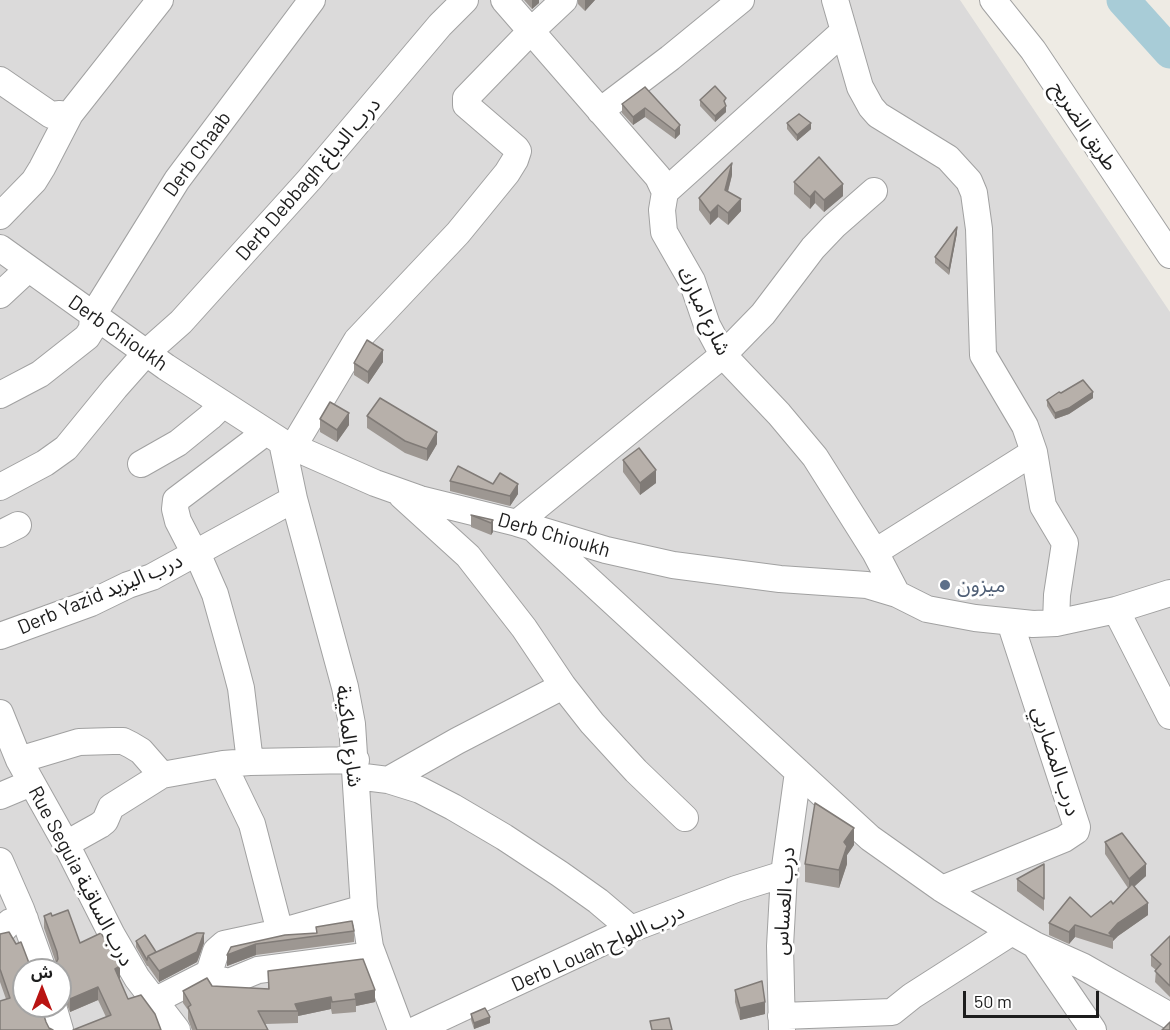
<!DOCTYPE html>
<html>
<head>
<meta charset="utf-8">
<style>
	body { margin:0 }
	#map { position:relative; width:1170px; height:1030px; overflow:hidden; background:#eeebe4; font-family:Barlow,"Noto Sans Arabic",sans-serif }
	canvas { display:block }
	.north { position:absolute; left:12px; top:958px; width:60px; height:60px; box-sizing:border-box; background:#fff; border:2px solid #a5a5a5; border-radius:50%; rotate:0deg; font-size:16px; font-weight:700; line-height:24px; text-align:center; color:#1d1d1d }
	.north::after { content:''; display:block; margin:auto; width:21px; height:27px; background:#b91412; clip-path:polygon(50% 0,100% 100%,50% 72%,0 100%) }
	.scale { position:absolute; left:963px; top:991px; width:136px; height:27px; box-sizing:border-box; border:3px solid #1d1d1d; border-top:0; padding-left:8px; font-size:18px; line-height:21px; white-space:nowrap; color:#1d1d1d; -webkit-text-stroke:4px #fff; paint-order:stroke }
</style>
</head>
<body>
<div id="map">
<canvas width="1170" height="1030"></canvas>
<div class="north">ش</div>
<div class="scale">50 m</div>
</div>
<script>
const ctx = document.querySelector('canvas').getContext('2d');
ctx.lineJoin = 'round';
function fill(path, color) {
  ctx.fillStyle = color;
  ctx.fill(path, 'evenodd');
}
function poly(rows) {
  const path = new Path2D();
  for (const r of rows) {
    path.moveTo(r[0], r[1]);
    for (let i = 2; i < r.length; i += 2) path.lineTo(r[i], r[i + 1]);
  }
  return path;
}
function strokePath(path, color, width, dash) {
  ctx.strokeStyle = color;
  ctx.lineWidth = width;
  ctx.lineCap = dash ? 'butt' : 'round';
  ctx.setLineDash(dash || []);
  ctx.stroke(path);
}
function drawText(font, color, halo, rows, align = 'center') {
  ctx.font = font + ' Barlow,"Noto Sans Arabic",sans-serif';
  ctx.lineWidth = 6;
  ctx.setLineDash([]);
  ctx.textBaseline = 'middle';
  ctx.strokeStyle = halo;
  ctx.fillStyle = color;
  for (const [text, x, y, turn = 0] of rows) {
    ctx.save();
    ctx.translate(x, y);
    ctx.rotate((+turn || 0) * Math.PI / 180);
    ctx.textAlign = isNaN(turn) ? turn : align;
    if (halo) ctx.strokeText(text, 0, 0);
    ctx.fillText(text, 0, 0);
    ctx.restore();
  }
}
fill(poly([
	[0,0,960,0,1170,312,1170,1030,0,1030],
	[24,970,60,970,60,1006,24,1006]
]), '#dbdada');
strokePath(poly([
	[1123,0,1170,52]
]), '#a8ccd7', 33);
const minor = poly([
	[504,0,658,177,665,192,662,210,664,232,692,281,707,325,723,355,779,414,815,457,875,552,897,594],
	[835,0,860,87,871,107,878,115,948,158,969,181,974,193,979,229,983,355,1025,426,1034,452,1043,506,1065,543,1057,595,1056,623],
	[993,0,1033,50,1170,255],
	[0,80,51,115,60,114,68,118],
	[600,111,670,58,741,0],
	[665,192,844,31],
	[0,216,34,181,42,168,70,114,160,0],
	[0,248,166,367,282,442,375,483,420,499,517,523,606,550,673,565,780,579,867,585,897,594,927,609,975,618,1033,624,1056,623,1116,610,1170,593],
	[0,295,28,269],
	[0,395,40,374,87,337,92,329,93,315,177,180,312,0],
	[282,442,294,499,345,687,352,724,364,908,370,947,401,1030],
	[293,447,357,340,458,233,507,173,515,160,518,151,516,148,466,105,466,98,531,31,564,0],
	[141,464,178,443,210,417,222,405],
	[0,487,45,463,66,448,115,388,146,353,181,322,309,180,440,25,465,0],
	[402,496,468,556,524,628,563,686,592,723,636,771,685,818],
	[517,523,723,355,763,314,813,248,834,226,874,191],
	[537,532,870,838,942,889,1012,932,1035,945,1082,966,1170,1016],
	[0,534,18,525],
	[875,552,1034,452],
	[197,553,215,594,236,669,241,688,250,762],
	[195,554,178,521,175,509,176,500,266,432],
	[1116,610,1170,716],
	[0,636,91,603,128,585,152,577,294,499],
	[0,713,19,760,66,844,112,935,137,978,177,1030],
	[19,760,79,742,113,741,123,741,131,745,141,751,162,775,223,764,250,762,356,760],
	[223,764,252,824,280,932],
	[356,776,388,780,420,790,453,807,504,837,560,874,598,901,631,929],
	[388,780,457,741,563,686],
	[0,796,31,783],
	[66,844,100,825,105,821,111,807,162,775],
	[0,861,21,909,43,970],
	[942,889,1064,839,1076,831,1077,827,1010,622],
	[0,933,10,922,25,919],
	[1035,945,1093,1030],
	[209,973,216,979,229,982,258,970,373,955],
	[154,1001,209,973,216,951,224,944,280,932,364,908],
	[53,1006,60,1030],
	[781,1016,892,1012,912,996,1012,932],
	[415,1030,631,929,736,889,784,874],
	[782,1030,780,946,784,874,798,772]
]);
strokePath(minor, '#a1a1a1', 28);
strokePath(minor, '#fff', 26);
fill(poly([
	[524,0,539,0,539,3,532,9],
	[578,0,595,0,585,11,578,4],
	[645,87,680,134,675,139,645,117,633,125,622,113,622,104],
	[700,100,726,104,726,112,715,122,700,106],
	[787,123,811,129,797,141,787,129],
	[732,175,728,192,741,211,728,225,718,217,710,225,699,210,699,198],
	[794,182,843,196,824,212,815,203,810,209,794,194],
	[957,233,949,275,935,263,935,257],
	[383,362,368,384,354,375,354,363],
	[1061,393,1093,398,1069,414,1055,419,1047,406,1047,400],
	[367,416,437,444,427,461,405,453,367,428],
	[320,419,349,425,337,442,320,432],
	[623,460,656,483,640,495,623,472],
	[450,481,493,484,518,494,510,506,450,491],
	[471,515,493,520,493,532,491,535,471,527],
	[1105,842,1146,876,1134,887,1148,915,1118,936,1113,941,1113,949,1075,937,1069,944,1049,935,1049,923,1091,917,1113,904,1128,888,1105,854],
	[854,845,847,855,847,864,839,888,805,882,805,864],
	[1017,879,1044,899,1044,911,1017,891],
	[44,916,52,916,80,943,120,979,119,979,128,999,161,1030,106,1017,98,1000,70,1012,63,995,60,993,60,970,54,967,56,963,44,928],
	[316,927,354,931,354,942,256,955,227,966,231,947,316,933],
	[0,934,29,963,24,1006,6,999,0,982],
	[1170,936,1170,997,1155,982,1156,970,1151,966,1151,955],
	[136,941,156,952,204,943,197,962,159,982,148,966,147,966,136,947],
	[268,971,375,1002,356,1006,356,1012,332,1014,331,1009,298,1016,298,1023,265,1024,268,1030,192,1030,188,1019,188,1010,183,1003,183,991,212,986,268,989],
	[735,990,765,1014,740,1020,735,1002],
	[471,1014,490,1023,474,1029,471,1020]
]), '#9d9792');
fill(poly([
	[532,0,539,0,539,3,532,9],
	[585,0,595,0,585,11],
	[726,106,726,112,715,122,715,116],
	[645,108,645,117,633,125,633,117],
	[811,123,811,129,797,141,797,135],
	[680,125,680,134,675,139,675,131],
	[732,163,732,175,725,202,725,190],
	[843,184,843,196,824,212,824,200],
	[815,191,815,203,810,209,810,197],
	[741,199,741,211,728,225,728,213],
	[718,205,718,217,710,225,710,213],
	[957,227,957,233,949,275,949,269],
	[383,350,383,362,368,384,368,372],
	[1093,392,1093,398,1069,414,1055,419,1055,413],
	[349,413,349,425,337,442,337,430],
	[437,432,437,444,427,461,427,449],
	[656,470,656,483,640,495,640,483],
	[518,484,518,494,510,506,510,496],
	[493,520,493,532,491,535,491,523],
	[854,828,854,845,847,855,847,864,839,888,839,870,844,842],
	[1146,864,1146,876,1129,891,1129,879],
	[1148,903,1148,915,1118,936,1113,941,1113,937,1109,933,1118,923],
	[1075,925,1075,937,1069,944,1069,932],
	[204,933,204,943,197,962,159,982,159,971],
	[256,944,256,955,227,966,227,955],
	[120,966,120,979,115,981,115,969],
	[98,987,98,1000,70,1012,70,999],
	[375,990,375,1002,356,1006,355,994],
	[331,997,331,1009,298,1016,298,1011,295,1004],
	[765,1002,765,1014,740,1020,740,1008],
	[490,1017,490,1023,474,1029,474,1023]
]), '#807b77');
const building = poly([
	[715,86,726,98,724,101,726,106,715,116,700,100,715,86],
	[645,87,680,125,675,131,645,108,633,117,622,104,645,87],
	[799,114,811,123,797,135,787,123,799,114],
	[819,157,843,184,824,200,815,191,810,197,794,182,819,157],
	[732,163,725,190,741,199,728,213,718,205,710,213,699,198,732,163],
	[957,227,949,269,935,257,957,227],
	[367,340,383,350,368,372,354,363,367,340],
	[1083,380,1093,392,1069,408,1055,413,1047,400,1059,392,1061,393,1083,380],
	[380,398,437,432,427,449,405,441,367,416,380,398],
	[330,402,349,413,337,430,320,419,330,402],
	[639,448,656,470,640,483,623,460,639,448],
	[458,466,493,484,500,473,518,484,510,496,450,481,458,466],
	[471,515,493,520,491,523,471,515],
	[815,803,854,828,844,842,847,846,839,870,805,864,815,803],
	[1122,833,1146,864,1129,879,1105,842,1122,833],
	[1044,864,1044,899,1017,879,1044,864],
	[1132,884,1148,903,1118,923,1109,933,1113,937,1075,925,1069,932,1049,923,1070,897,1091,917,1111,901,1113,904,1132,884],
	[68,910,80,943,101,933,120,966,115,969,128,999,141,995,155,1014,161,1030,73,1030,111,1015,98,987,70,999,63,982,60,980,60,970,50,970,54,967,58,959,57,952,44,916,51,913,52,916,68,910],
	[352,921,354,931,256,944,227,955,231,947,285,935,317,933,316,927,352,921],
	[9,932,16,944,21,942,29,963,34,969,36,970,24,970,24,1006,41,1006,46,1022,49,1028,53,1030,0,1030,0,1001,10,998,0,969,0,934,9,932],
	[197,933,204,933,197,952,159,971,148,956,197,933],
	[145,935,156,952,148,956,147,960,136,941,145,935],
	[1170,936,1170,986,1155,971,1161,964,1151,955,1170,936],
	[363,959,375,990,355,994,356,999,332,1002,331,997,295,1004,298,1011,258,1011,268,1030,197,1030,188,1007,191,1005,183,991,207,978,212,986,269,989,268,971,363,959],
	[762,981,765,1002,740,1008,735,990,762,981],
	[485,1008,490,1017,474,1023,471,1014,485,1008],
	[669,1018,672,1030,652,1030,650,1021,669,1018],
	[1170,1022,1170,1030,1162,1030,1170,1022]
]);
fill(building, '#b7b0aa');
strokePath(building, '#807b77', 1.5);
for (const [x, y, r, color] of [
	[945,585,6,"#5c6f8a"]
]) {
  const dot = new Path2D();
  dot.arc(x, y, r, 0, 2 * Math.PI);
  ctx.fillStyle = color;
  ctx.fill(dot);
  strokePath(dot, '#fff', 2);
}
drawText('20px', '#1d1d1d', '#fff', [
	["طريق الضريح",1084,126,56],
	["Derb Chaab",197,154,-54],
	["Derb Debbagh درب الدباغ",308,179,-49],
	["شارع امبارك",704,311,64],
	["Derb Chioukh",118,333,35],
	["Derb Chioukh",554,535,16],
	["Derb Yazid درب اليزيد",100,594,-23],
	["شارع الماكينة",349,736,83],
	["درب المضاربي",1056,761,72],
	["Rue Seguia درب الساقية",81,876,62],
	["درب العساس",784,901,-86],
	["Derb Louah درب اللواح",598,948,-24]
]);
drawText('20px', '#4e5e75', '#fff', [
	["ميزون",957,585]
], 'left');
</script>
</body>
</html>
